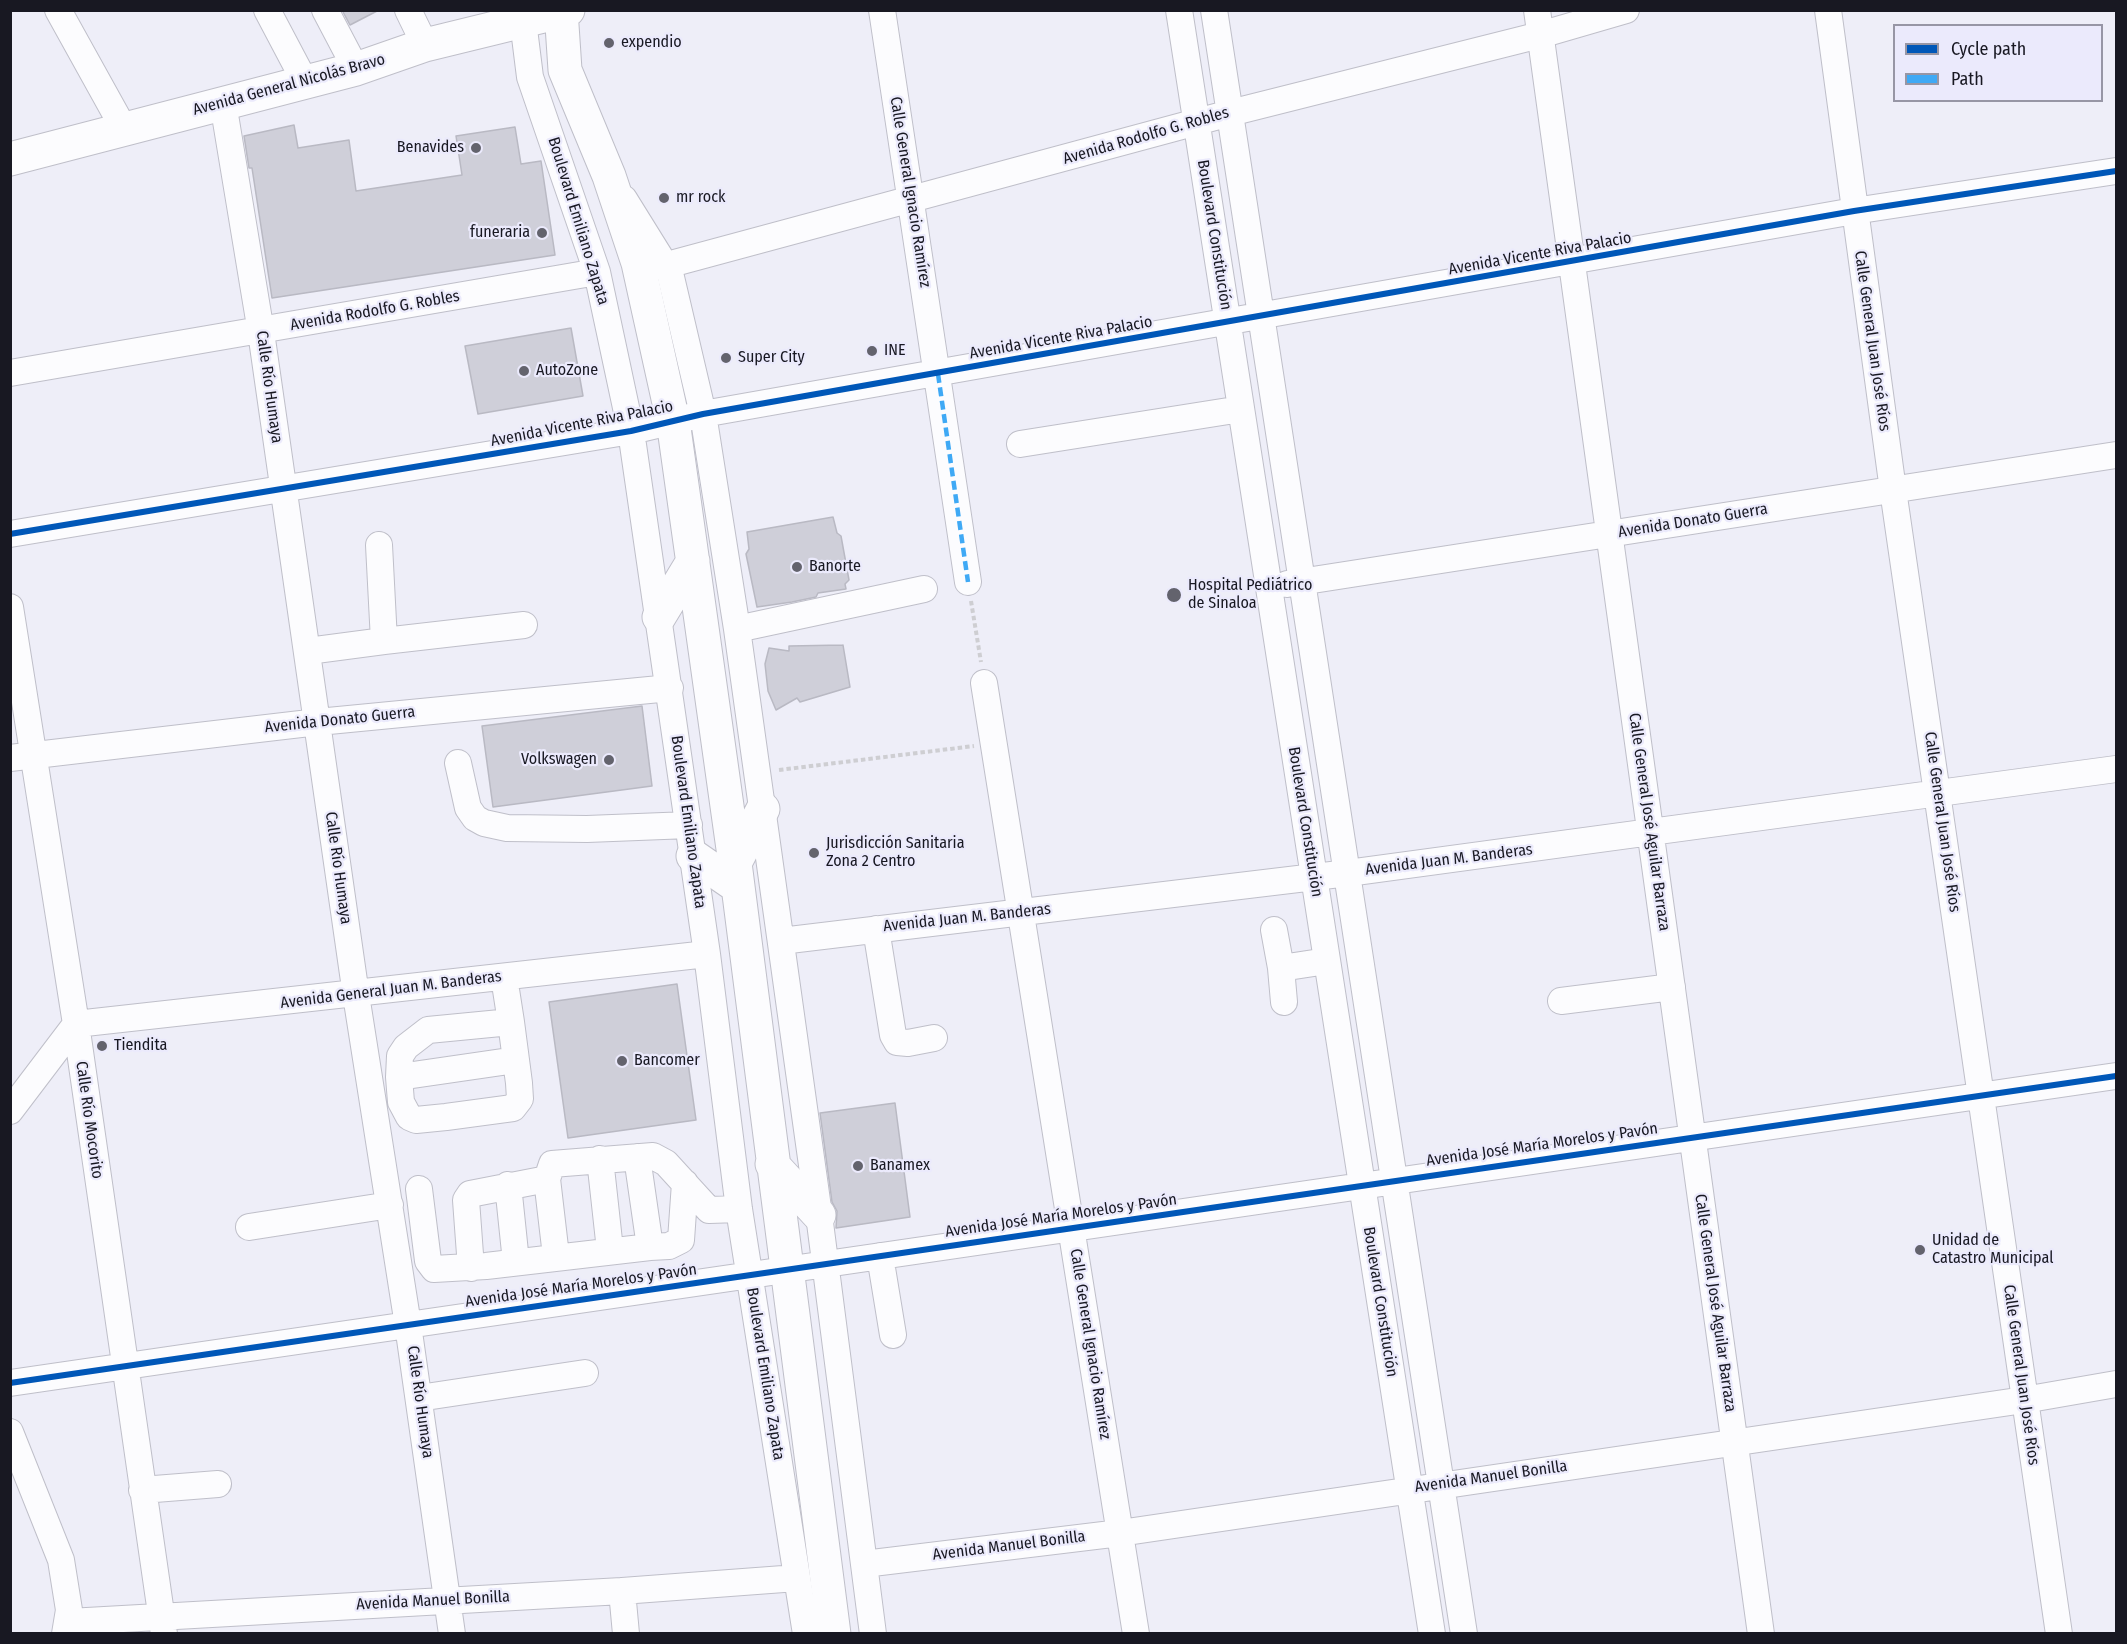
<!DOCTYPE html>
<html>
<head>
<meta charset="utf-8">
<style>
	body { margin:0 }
	#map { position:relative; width:2127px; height:1644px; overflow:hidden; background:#eeeef8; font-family:"Fira Sans Condensed",sans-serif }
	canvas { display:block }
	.frame { position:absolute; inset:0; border:12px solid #181822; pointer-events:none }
	.legend { position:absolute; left:1893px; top:24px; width:210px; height:78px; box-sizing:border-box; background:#ebeafc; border:2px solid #9796a5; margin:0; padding:8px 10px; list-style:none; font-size:18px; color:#181822 }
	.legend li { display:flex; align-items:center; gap:12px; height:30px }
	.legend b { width:30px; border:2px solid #9796a5 }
</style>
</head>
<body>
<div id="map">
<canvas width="2127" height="1644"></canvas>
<div class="frame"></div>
<ul class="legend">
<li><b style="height:8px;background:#0057b8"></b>Cycle path</li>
<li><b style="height:8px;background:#3fa9f5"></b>Path</li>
</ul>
</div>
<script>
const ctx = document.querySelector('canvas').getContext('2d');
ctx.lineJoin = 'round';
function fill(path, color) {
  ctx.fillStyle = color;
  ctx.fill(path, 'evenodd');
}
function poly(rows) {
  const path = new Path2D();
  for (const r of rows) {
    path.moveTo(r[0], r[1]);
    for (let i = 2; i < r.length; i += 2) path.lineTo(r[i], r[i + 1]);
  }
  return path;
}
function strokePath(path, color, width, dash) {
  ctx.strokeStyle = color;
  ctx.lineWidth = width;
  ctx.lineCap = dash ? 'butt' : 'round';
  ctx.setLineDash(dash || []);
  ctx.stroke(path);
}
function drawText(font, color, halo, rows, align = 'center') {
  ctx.font = font + ' "Fira Sans Condensed",sans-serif';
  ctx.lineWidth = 4.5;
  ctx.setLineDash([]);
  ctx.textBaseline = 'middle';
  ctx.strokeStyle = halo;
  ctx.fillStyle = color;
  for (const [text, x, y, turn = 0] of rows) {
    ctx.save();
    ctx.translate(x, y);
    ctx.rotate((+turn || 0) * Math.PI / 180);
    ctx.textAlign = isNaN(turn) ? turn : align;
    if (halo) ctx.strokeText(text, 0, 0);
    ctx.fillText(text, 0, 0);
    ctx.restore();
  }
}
const building = poly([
	[342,10,379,10,350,25,342,10],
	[294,125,298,148,349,140,356,191,462,175,456,136,515,127,521,164,541,161,555,255,272,298,252,168,249,168,244,136,294,125],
	[571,328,583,396,478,414,465,346,571,328],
	[833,517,837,533,841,536,849,580,845,584,846,589,818,593,816,597,792,602,757,607,746,554,749,549,747,532,833,517],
	[843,645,850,687,800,702,797,698,776,710,768,691,765,664,769,648,789,651,789,646,843,645],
	[642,706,652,786,493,807,482,726,642,706],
	[677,984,696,1120,568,1138,549,1002,677,984],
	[895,1103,910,1217,836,1228,837,1211,832,1202,820,1113,895,1103]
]);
fill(building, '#cfcfd9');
strokePath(building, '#b9b9c3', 1.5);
const minor = poly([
	[58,10,124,129],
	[267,10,305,82],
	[325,10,356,69],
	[408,10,425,45],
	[882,10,968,582],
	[1179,10,1432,1634],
	[1214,10,1464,1634],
	[1537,10,1761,1634],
	[1828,10,1893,490,2059,1634],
	[523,21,530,77,597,272,631,431,707,954,739,1209,806,1634],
	[223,103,261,332,356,995,408,1325,452,1634],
	[624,199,670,273,703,414,737,629,819,1215,873,1634],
	[667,265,1230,113,1540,35,1626,10],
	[10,373,597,272],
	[1020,444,1241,409],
	[10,534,631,431,703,414,1854,211,2116,171],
	[1287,584,2116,455],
	[10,607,76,1024,164,1634],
	[737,629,924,589],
	[384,641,524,625],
	[308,651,384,641,379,545],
	[984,683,1136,1634],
	[10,758,318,722,670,688],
	[458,763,468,808,475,818,484,823,507,828,587,829,689,825],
	[876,929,893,1035,897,1042,908,1043,934,1038],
	[1274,930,1281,968],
	[781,941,1348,873,2116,769],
	[504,977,511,1022,428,1030,406,1047,400,1056,399,1077,401,1102,409,1117,416,1120,446,1117,513,1108,520,1099,519,1083,511,1022],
	[1561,1001,1672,987],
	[1284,1002,1281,968,1327,961],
	[399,1077,516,1060],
	[10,1111,76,1024,707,954],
	[600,1159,610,1250],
	[508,1185,516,1262],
	[419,1189,428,1261,434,1269,486,1266,650,1247,637,1157],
	[249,1227,390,1205],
	[650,1247,669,1246,681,1240,685,1183],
	[556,1256,547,1179,552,1164,653,1156,666,1163,709,1210,739,1209],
	[880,1256,893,1335],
	[471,1268,466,1200,470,1194,547,1179],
	[10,1383,2116,1076],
	[419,1398,585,1373],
	[10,1432,61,1560,69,1610,65,1634],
	[142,1490,218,1484],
	[864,1564,1120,1533,2024,1400,2116,1384],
	[622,1591,626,1634],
	[69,1622,622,1591,797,1578]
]);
const major = poly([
	[561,10,565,70,609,176,638,263,673,421,735,863,834,1634],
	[10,159,356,69,425,45,568,10],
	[659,617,693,561],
	[693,856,738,887],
	[735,863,763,809],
	[772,1164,819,1215]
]);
strokePath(minor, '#bfbfc9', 28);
strokePath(major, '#bfbfc9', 35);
strokePath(poly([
	[971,601,981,662],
	[779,770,974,746]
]), '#ceced2', 4, [4.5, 3]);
strokePath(minor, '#fcfcfe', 26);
strokePath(major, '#fcfcfe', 33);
strokePath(poly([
	[938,374,968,582]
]), '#3fa9f5', 4.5, [9, 4.5]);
strokePath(poly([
	[10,534,631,431,703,414,1854,211,2116,171],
	[10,1383,2116,1076]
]), '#0057b8', 6);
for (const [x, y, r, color] of [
	[609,43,6,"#63636d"],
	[476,148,6,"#63636d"],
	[664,198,6,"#63636d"],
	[542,233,6,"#63636d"],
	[872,351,6,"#63636d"],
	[726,358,6,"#63636d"],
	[524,371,6,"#63636d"],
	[797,567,6,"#63636d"],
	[1174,595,8,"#63636d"],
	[609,760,6,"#63636d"],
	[814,853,6,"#63636d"],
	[102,1046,6,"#63636d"],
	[622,1061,6,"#63636d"],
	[858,1166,6,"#63636d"],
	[1920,1250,6,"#63636d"]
]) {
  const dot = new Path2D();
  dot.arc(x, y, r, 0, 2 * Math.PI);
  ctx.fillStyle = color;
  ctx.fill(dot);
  strokePath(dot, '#ebeafc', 2);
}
drawText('16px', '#181822', '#ebeafc', [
	["expendio",621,43],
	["Benavides",464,148,"right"],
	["mr rock",676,198],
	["funeraria",530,233,"right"],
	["INE",884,351],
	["Super City",738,358],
	["AutoZone",536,371],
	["Banorte",809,567],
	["Hospital Pediátrico",1188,586],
	["de Sinaloa",1188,604],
	["Volkswagen",597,760,"right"],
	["Jurisdicción Sanitaria",826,844],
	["Zona 2 Centro",826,862],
	["Tiendita",114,1046],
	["Bancomer",634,1061],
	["Banamex",870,1166],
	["Unidad de",1932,1241],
	["Catastro Municipal",1932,1259]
], 'left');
drawText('16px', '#181822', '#ebeafc', [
	["Avenida General Nicolás Bravo",289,85,-15],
	["Avenida Rodolfo G. Robles",1146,136,-16],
	["Calle General Ignacio Ramírez",910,192,81],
	["Boulevard Emiliano Zapata",578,221,73],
	["Boulevard Constitución",1214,235,81],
	["Avenida Vicente Riva Palacio",1540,254,-10],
	["Avenida Rodolfo G. Robles",375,311,-10],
	["Avenida Vicente Riva Palacio",1061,338,-10],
	["Calle General Juan José Ríos",1872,341,82],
	["Calle Río Humaya",269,387,82],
	["Avenida Vicente Riva Palacio",582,424,-11],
	["Avenida Donato Guerra",1693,521,-9],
	["Avenida Donato Guerra",340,720,-6],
	["Boulevard Emiliano Zapata",688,822,82],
	["Boulevard Constitución",1305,822,81],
	["Calle General José Aguilar Barraza",1649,822,82],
	["Calle General Juan José Ríos",1942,822,82],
	["Avenida Juan M. Banderas",1449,860,-7],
	["Calle Río Humaya",338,868,82],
	["Avenida Juan M. Banderas",967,918,-6],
	["Avenida General Juan M. Banderas",391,990,-7],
	["Calle Río Mocorito",89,1120,82],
	["Avenida José María Morelos y Pavón",1542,1145,-8],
	["Avenida José María Morelos y Pavón",1061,1216,-8],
	["Avenida José María Morelos y Pavón",581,1286,-8],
	["Boulevard Constitución",1380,1302,81],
	["Calle General José Aguilar Barraza",1715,1303,82],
	["Calle General Ignacio Ramírez",1090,1344,81],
	["Boulevard Emiliano Zapata",765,1374,81],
	["Calle General Juan José Ríos",2021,1375,82],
	["Calle Río Humaya",420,1402,82],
	["Avenida Manuel Bonilla",1491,1477,-8],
	["Avenida Manuel Bonilla",1009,1546,-7],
	["Avenida Manuel Bonilla",433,1601,-3]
]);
</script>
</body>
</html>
